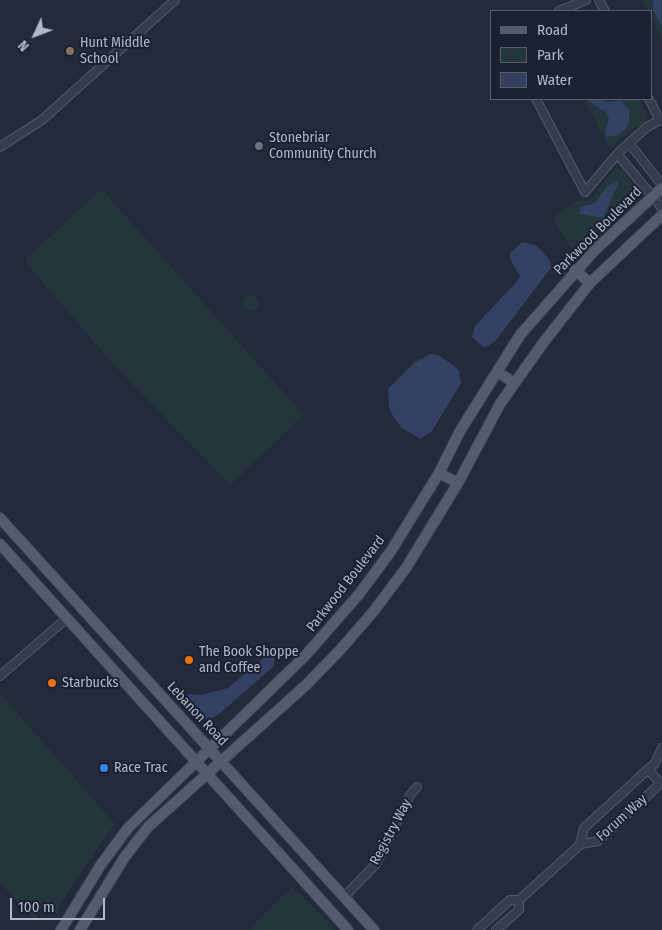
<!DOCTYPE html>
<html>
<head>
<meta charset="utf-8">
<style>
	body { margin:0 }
	#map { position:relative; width:662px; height:930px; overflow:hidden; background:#222a3b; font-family:"Fira Sans Condensed",sans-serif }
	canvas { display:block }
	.legend { position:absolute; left:490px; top:10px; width:162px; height:90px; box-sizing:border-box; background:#1b2130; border:1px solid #575d6c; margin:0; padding:6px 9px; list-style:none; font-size:15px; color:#b1b7c7 }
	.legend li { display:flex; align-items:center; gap:10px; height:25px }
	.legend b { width:25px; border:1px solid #575d6c }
	.north { position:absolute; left:10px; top:10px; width:50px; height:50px; -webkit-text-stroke:4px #1b2130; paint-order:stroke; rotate:227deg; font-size:14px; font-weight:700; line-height:20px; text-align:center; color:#b1b7c7 }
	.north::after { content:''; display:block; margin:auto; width:18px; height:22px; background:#b1b7c7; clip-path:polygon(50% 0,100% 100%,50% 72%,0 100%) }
	.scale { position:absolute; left:10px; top:898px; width:95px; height:22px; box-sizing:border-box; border:2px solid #b1b7c7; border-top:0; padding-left:6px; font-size:15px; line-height:18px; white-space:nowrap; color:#b1b7c7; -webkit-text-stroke:4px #1b2130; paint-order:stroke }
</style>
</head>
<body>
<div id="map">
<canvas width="662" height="930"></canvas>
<ul class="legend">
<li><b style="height:6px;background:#545b6c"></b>Road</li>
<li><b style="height:14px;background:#24363c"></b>Park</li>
<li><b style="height:14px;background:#344061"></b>Water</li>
</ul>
<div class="north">N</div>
<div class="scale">100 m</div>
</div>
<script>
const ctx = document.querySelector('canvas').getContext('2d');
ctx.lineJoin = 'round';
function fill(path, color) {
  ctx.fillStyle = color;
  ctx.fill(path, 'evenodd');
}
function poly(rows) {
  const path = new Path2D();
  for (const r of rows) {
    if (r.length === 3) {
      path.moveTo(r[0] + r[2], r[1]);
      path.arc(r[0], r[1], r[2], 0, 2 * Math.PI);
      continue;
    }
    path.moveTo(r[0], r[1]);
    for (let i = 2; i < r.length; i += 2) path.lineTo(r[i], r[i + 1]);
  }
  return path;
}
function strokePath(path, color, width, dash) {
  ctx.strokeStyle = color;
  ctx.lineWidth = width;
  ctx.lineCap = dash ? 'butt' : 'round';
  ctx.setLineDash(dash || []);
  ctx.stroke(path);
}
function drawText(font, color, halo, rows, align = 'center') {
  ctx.font = font + ' "Fira Sans Condensed",sans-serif';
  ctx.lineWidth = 4;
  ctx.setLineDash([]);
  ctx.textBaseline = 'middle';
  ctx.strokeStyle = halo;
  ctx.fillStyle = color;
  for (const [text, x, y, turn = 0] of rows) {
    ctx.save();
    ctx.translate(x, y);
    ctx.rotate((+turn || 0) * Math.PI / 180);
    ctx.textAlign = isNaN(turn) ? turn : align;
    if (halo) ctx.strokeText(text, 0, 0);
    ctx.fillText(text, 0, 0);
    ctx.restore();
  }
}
fill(poly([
	[643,0,662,0,662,40,651,16,651,11,648,11],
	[584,99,604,99,610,110,622,99,639,99,648,116,646,121,617,141,610,150],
	[621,168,640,193,574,252,554,223,556,214,577,200,586,201,593,198,599,187,615,169],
	[98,192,104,192,304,415,230,485,113,364,27,264,27,258],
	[251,303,8],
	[0,693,115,824,68,891,55,915,41,908,36,921,0,883],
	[292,887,336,930,248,930]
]), '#24363c');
fill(poly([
	[653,0,662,0,662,27,653,10],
	[586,99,602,99,606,102,621,100,629,110,629,122,625,129,618,135,606,137,605,130,609,119,607,113],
	[619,181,603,218,579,214,581,207,595,203,607,186],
	[522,242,535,245,542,251,550,261,551,268,496,340,489,346,483,347,472,337,475,326,519,279,520,276,510,259,510,253],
	[431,354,438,355,453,365,459,371,461,383,432,431,421,439,403,429,394,418,389,407,388,389,415,362],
	[267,655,274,657,274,666,219,714,211,719,202,718,195,713,186,701,186,696,189,694,201,695,228,688]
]), '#344061');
const minor = poly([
	[599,0,605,11],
	[559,11,586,0],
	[536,99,585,192,619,152,647,127,662,119],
	[649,99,660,121],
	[629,143,662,185],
	[0,147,42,120,175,0],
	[618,155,662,208],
	[0,676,67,618],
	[648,770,661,783],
	[580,844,584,828,655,763,662,748],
	[344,897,376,864,410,795,417,787],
	[519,900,581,844,598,841,662,782],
	[477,930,510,900,519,900,519,910,496,930]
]);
const major = poly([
	[575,270,590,283],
	[498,372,514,383],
	[439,473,458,483],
	[0,518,374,930],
	[0,544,348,930],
	[61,930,100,866,128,828,305,656,360,593,391,551,439,473,460,431,520,335,595,250,662,188],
	[80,930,124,858,148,827,306,685,340,650,373,612,406,568,458,483,500,404,543,343,590,283,662,215]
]);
strokePath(minor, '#515766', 10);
strokePath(major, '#3f4554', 12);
strokePath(minor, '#363c4c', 8);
strokePath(major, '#545b6c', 10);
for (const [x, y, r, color] of [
	[70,51,5,"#8d6e63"],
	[259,146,5,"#6b7280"],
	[189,660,5,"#e8710a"],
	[52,683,5,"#e8710a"],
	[104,768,5,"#3f7fe0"]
]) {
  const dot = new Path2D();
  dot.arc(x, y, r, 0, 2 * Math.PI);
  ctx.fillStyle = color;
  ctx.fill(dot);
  strokePath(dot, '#1b2130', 2);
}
drawText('14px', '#b1b7c7', '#1b2130', [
	["Hunt Middle",80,43],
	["School",80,59],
	["Stonebriar",269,138],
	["Community Church",269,154],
	["The Book Shoppe",199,652],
	["and Coffee",199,668],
	["Starbucks",62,683],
	["Race Trac",114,768]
], 'left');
drawText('14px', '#b1b7c7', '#1b2130', [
	["Parkwood Boulevard",598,231,-45],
	["Parkwood Boulevard",346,584,-52],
	["Lebanon Road",197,714,47],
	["Forum Way",622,818,-42],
	["Registry Way",391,832,-62]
]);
</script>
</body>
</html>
